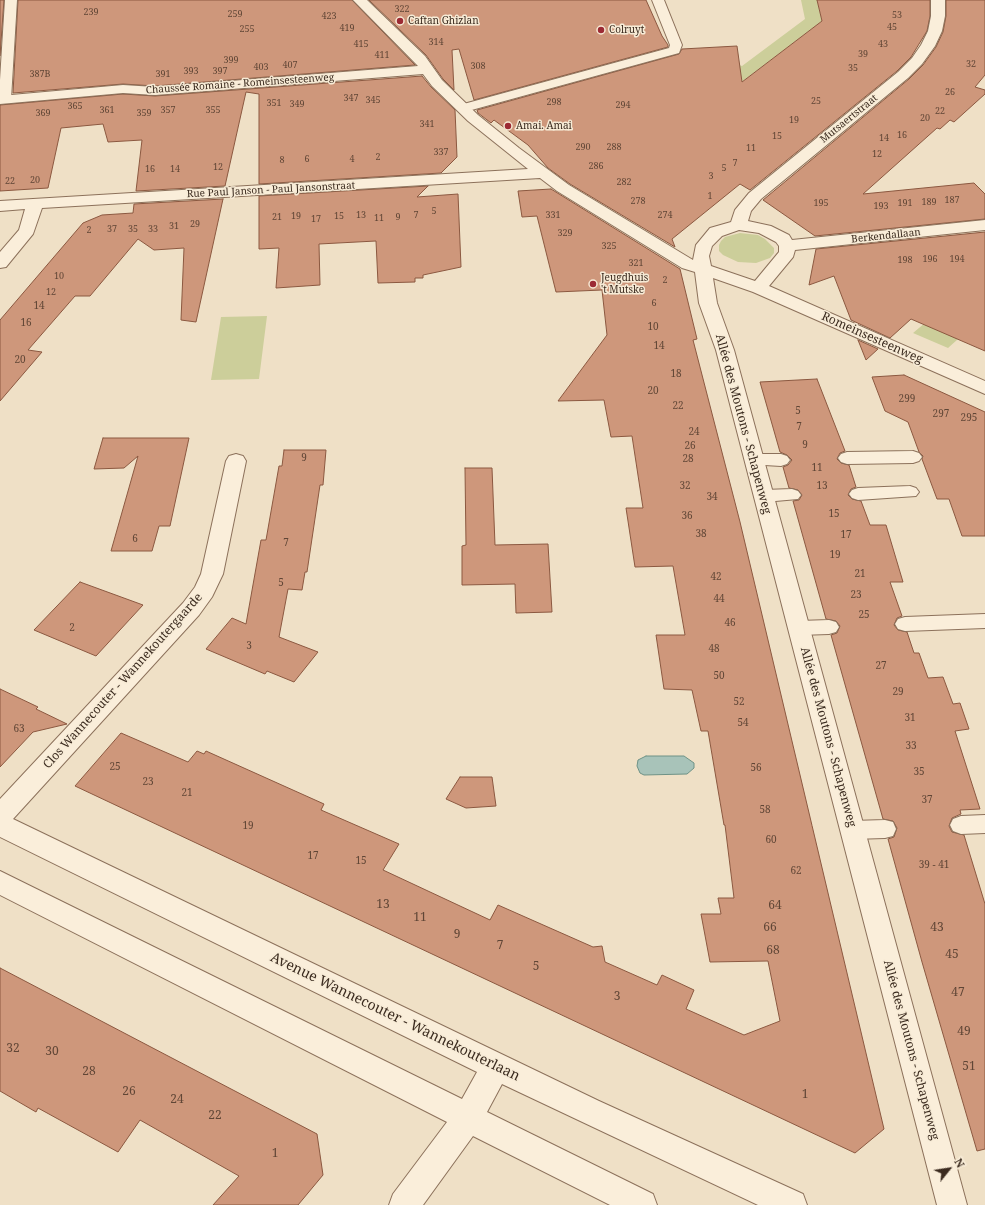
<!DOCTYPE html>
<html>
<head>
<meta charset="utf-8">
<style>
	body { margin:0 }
	#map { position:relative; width:985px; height:1205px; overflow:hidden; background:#efe0c6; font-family:"Noto Serif",serif }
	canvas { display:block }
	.north { position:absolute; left:929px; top:1149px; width:40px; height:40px; -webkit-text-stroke:3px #f7ebd6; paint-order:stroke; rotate:60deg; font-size:11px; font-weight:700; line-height:16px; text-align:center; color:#3b2b1f }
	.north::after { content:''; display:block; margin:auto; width:14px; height:18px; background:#3b2b1f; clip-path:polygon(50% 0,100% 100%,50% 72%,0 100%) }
</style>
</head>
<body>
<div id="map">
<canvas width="985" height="1205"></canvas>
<div class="north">N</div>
</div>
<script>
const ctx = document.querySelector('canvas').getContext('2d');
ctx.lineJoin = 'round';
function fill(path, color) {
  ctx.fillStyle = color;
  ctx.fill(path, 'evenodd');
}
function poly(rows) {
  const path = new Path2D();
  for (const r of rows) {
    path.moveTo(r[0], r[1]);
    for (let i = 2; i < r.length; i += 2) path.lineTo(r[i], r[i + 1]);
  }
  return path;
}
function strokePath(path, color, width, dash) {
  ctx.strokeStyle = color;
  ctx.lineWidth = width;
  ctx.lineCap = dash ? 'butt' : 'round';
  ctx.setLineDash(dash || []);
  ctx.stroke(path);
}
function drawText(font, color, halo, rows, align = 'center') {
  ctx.font = font + ' "Noto Serif",serif';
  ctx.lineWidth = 3;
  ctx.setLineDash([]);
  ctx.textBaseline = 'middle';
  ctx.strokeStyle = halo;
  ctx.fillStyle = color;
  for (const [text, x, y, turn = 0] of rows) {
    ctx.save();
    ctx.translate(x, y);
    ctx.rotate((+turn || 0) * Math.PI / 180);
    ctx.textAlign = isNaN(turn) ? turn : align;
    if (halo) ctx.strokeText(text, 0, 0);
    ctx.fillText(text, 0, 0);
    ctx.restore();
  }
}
fill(poly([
	[801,0,817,0,822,21,743,81,715,70,728,61,742,66,805,19],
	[740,233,758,235,765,239,774,248,774,253,770,258,756,263,738,262,723,255,719,251,719,245,721,241,725,237],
	[962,292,985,315,948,348,913,333],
	[267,316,259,379,211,380,221,317]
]), '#ccce9a');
const water = poly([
	[646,756,684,756,694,763,694,768,687,774,644,775,640,773,637,766,638,760,646,756]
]);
fill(water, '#a8c3b9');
strokePath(water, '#6e9286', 1);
const building = poly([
	[0,0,4,0,0,56,0,0],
	[18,0,352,0,415,65,155,86,123,84,13,93,18,0],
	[369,0,646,0,662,36,668,45,668,47,474,100,459,49,452,50,454,90,443,79,426,55,369,0],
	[817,0,930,0,930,16,927,31,911,57,897,71,750,190,740,184,672,239,675,247,570,184,548,168,528,145,494,120,491,123,478,113,477,110,679,54,682,49,737,46,742,82,822,21,817,0],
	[946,0,985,0,985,75,975,87,985,90,985,94,954,122,950,120,940,129,937,128,863,194,974,183,985,194,985,219,815,236,763,200,909,79,923,65,936,47,943,32,946,16,946,0],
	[422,76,431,87,455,110,457,157,441,173,259,184,259,94,246,92,225,186,136,191,142,140,108,142,103,124,61,128,48,188,0,191,0,105,123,94,155,96,422,76],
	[428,186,417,197,458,194,461,267,423,275,423,278,415,278,415,282,378,283,376,241,319,244,320,285,276,288,279,248,259,249,259,196,428,186],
	[551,189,680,269,697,339,693,340,740,522,884,1129,855,1153,75,786,121,733,188,762,197,751,204,754,206,751,324,804,321,810,399,844,383,870,490,920,498,905,593,947,602,946,605,962,657,985,662,975,694,990,686,1009,744,1035,780,1021,768,961,710,962,701,914,721,914,718,898,734,898,725,825,724,825,708,731,701,731,692,690,664,689,656,635,685,635,673,566,635,567,626,508,643,508,632,436,611,437,604,400,558,401,607,335,602,290,556,292,537,216,522,217,518,191,551,189],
	[223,199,196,322,181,320,184,248,154,250,138,239,90,296,75,296,28,350,42,352,0,401,0,320,83,223,102,215,133,213,134,204,223,199],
	[985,232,985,351,911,319,890,338,851,320,834,276,809,285,816,249,985,232],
	[858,340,878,349,866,360,858,340],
	[904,375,985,412,985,536,962,536,949,499,937,499,922,459,923,456,919,452,908,422,885,411,872,377,904,375],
	[817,379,845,451,840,453,837,459,841,463,849,465,856,487,851,489,848,495,852,499,861,501,870,525,886,525,903,582,890,582,902,616,897,618,894,625,898,630,907,632,914,653,919,653,928,678,943,677,953,704,960,703,969,729,955,731,980,809,960,810,961,814,952,818,949,826,952,832,964,835,985,904,985,1149,977,1151,922,962,888,839,894,837,897,828,893,821,883,819,831,635,837,633,840,626,836,621,826,619,793,501,799,500,802,495,798,490,789,488,783,467,788,465,792,460,787,455,780,452,760,382,817,379],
	[103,438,189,438,170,526,159,526,152,551,111,551,138,456,124,468,94,469,103,438],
	[284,450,326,450,323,485,320,485,307,572,305,572,302,590,288,589,279,637,318,652,294,682,267,671,265,674,206,649,232,618,246,624,261,540,266,540,279,466,282,466,284,450],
	[465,468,492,468,495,545,548,544,552,612,516,613,515,584,462,585,462,546,466,545,465,468],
	[80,582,143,605,96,656,34,630,80,582],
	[0,689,38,707,36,709,67,724,33,732,0,767,0,689],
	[460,777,492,777,496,806,466,808,446,799,460,777],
	[0,968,317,1134,323,1175,298,1205,213,1205,239,1176,140,1120,118,1152,38,1108,36,1112,0,1091,0,968]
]);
fill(building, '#ce977b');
strokePath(building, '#8b5840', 1);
const lane = poly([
	[5,0,17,0,11,99,5,103,0,101,0,80,5,0],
	[652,0,664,0,682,45,679,53,468,111,460,111,458,108,460,105,669,48,670,45,652,0],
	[913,451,919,453,922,457,919,461,913,463,847,464,841,462,838,458,841,454,847,452,913,451],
	[754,454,781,454,787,456,790,460,787,464,781,466,748,464,745,460,748,456,754,454],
	[910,486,916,488,919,492,916,496,858,500,852,498,849,494,852,490,858,488,910,486],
	[792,489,798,491,801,495,798,499,764,502,758,500,755,496,758,492,764,490,792,489],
	[985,614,985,628,905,631,898,629,895,624,898,619,905,617,985,614],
	[829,620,836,622,839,627,836,632,829,634,799,635,792,633,789,628,792,623,799,621,829,620],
	[985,815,985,833,961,834,953,831,950,825,953,819,961,816,985,815],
	[885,820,893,822,896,829,893,836,885,838,852,839,844,837,841,830,844,823,852,821,885,820]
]);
const street = poly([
	[353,0,367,0,425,56,442,80,478,115,519,148,569,185,693,260,696,245,710,228,731,222,735,210,749,193,898,72,912,58,921,45,928,31,931,16,931,0,945,0,945,16,942,31,935,46,922,64,908,78,761,199,751,211,748,221,771,226,789,235,792,240,985,220,985,230,795,250,793,257,769,286,985,381,985,394,753,292,713,278,717,303,734,350,967,1205,937,1205,716,350,699,303,695,272,682,268,557,191,540,178,42,208,33,234,6,267,0,268,0,252,19,230,25,209,0,211,0,201,528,169,468,121,432,86,423,74,155,95,123,93,0,104,0,96,123,85,155,87,418,66,353,0],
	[739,230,759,233,776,242,779,246,779,252,755,281,711,266,709,256,712,246,722,236,739,230],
	[236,454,243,456,246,461,223,574,212,597,199,615,13,819,599,1101,803,1194,807,1205,758,1205,502,1084,487,1112,653,1194,657,1205,610,1205,473,1136,423,1205,389,1205,393,1194,447,1122,0,895,0,871,462,1099,477,1072,0,837,0,799,183,603,195,587,201,574,226,461,229,456,236,454]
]);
strokePath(lane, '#8c715b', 2);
strokePath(street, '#8c715b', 2);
fill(lane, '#faeeda');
fill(street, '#faeeda');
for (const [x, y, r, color] of [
	[400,21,4,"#9c2a34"],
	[601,30,4,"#9c2a34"],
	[508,126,4,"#9c2a34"],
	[593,284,4,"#9c2a34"]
]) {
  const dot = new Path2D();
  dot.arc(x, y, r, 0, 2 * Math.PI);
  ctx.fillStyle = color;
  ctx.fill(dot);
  strokePath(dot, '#f7ebd6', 1.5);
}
drawText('9px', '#604636', null, [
	["322",402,9],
	["239",91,12],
	["259",235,14],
	["53",897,15],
	["423",329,16],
	["45",892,27],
	["419",347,28],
	["255",247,29],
	["314",436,42],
	["415",361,44],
	["43",883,44],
	["39",863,54],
	["411",382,55],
	["399",231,60],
	["32",971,64],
	["407",290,65],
	["308",478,66],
	["403",261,67],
	["35",853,68],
	["393",191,71],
	["397",220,71],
	["387B",40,74],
	["391",163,74],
	["26",950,92],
	["347",351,98],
	["345",373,100],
	["25",816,101],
	["298",554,102],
	["351",274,103],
	["349",297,104],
	["294",623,105],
	["365",75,106],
	["361",107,110],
	["357",168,110],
	["355",213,110],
	["22",940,111],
	["369",43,113],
	["359",144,113],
	["20",925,118],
	["19",794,120],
	["341",427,124],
	["16",902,135],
	["15",777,136],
	["14",884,138],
	["290",583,147],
	["288",614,147],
	["11",751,148],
	["337",441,152],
	["12",877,154],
	["2",378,157],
	["6",307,159],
	["4",352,159],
	["8",282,160],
	["7",735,163],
	["286",596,166],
	["12",218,167],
	["5",724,168],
	["16",150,169],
	["14",175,169],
	["3",711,176],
	["20",35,180],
	["22",10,181],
	["282",624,182],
	["1",710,196],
	["187",952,200],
	["278",638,201],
	["189",929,202],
	["195",821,203],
	["191",905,203],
	["193",881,206],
	["5",434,211],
	["13",361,215],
	["7",416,215],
	["331",553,215],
	["274",665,215],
	["19",296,216],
	["15",339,216],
	["21",277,217],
	["9",398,217],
	["11",379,218],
	["17",316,219],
	["29",195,224],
	["31",174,226],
	["37",112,229],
	["35",133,229],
	["33",153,229],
	["2",89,230],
	["329",565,233],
	["325",609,246],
	["196",930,259],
	["194",957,259],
	["198",905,260],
	["321",636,263],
	["10",59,276],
	["2",665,280],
	["12",51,292],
	["6",654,303]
]);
drawText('10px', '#3b2b1f', '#f7ebd6', [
	["Caftan Ghizlan",408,21],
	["Colruyt",609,30],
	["Amai. Amai",516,126],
	["Jeugdhuis",601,278],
	["'t Mutske",601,290]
], 'left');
drawText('10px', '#3b2b1f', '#f7ebd6', [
	["Chaussée Romaine - Romeinsesteenweg",240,84,-4],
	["Mutsaertstraat",849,119,-39],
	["Rue Paul Janson - Paul Jansonstraat",271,190,-3],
	["Berkendallaan",886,236,-6]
]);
drawText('10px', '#604636', null, [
	["14",39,306],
	["16",26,323],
	["10",653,327],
	["14",659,346],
	["20",20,360],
	["18",676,374],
	["20",653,391],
	["299",907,399],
	["22",678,406],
	["5",798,411],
	["297",941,414],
	["295",969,418],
	["7",799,427],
	["24",694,432],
	["9",805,445],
	["26",690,446],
	["9",304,458],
	["28",688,459],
	["11",817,468],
	["32",685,486],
	["13",822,486],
	["34",712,497],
	["15",834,514],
	["36",687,516],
	["38",701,534],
	["17",846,535],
	["6",135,539],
	["7",286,543],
	["19",835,555],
	["21",860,574],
	["42",716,577],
	["5",281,583],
	["23",856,595],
	["44",719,599],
	["25",864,615],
	["46",730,623],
	["2",72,628],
	["3",249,646],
	["48",714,649],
	["27",881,666],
	["50",719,676],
	["29",898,692],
	["52",739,702],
	["31",910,718],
	["54",743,723],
	["63",19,729],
	["33",911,746],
	["25",115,767],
	["56",756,768],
	["35",919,772],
	["23",148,782],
	["21",187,793],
	["37",927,800],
	["58",765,810],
	["19",248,826],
	["60",771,840],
	["17",313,856],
	["15",361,861],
	["39 - 41",934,865],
	["62",796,871]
]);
drawText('12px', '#3b2b1f', '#f7ebd6', [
	["Romeinsesteenweg",872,338,24],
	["Allée des Moutons - Schapenweg",743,424,75],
	["Clos Wannecouter - Wannekoutergaarde",123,681,-48],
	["Allée des Moutons - Schapenweg",828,737,75],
	["Allée des Moutons - Schapenweg",911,1050,75]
]);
drawText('12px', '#604636', null, [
	["13",383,905],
	["64",775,906],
	["11",420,918],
	["66",770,928],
	["43",937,928],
	["9",457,935],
	["7",500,946],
	["68",773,951],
	["45",952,955],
	["5",536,967],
	["47",958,993],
	["3",617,997],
	["49",964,1032],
	["32",13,1049],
	["30",52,1052],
	["51",969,1067],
	["28",89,1072],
	["26",129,1092],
	["1",805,1095],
	["24",177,1100],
	["22",215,1116],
	["1",275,1154]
]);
drawText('14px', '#3b2b1f', '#f7ebd6', [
	["Avenue Wannecouter - Wannekouterlaan",395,1017,26]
]);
</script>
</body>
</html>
